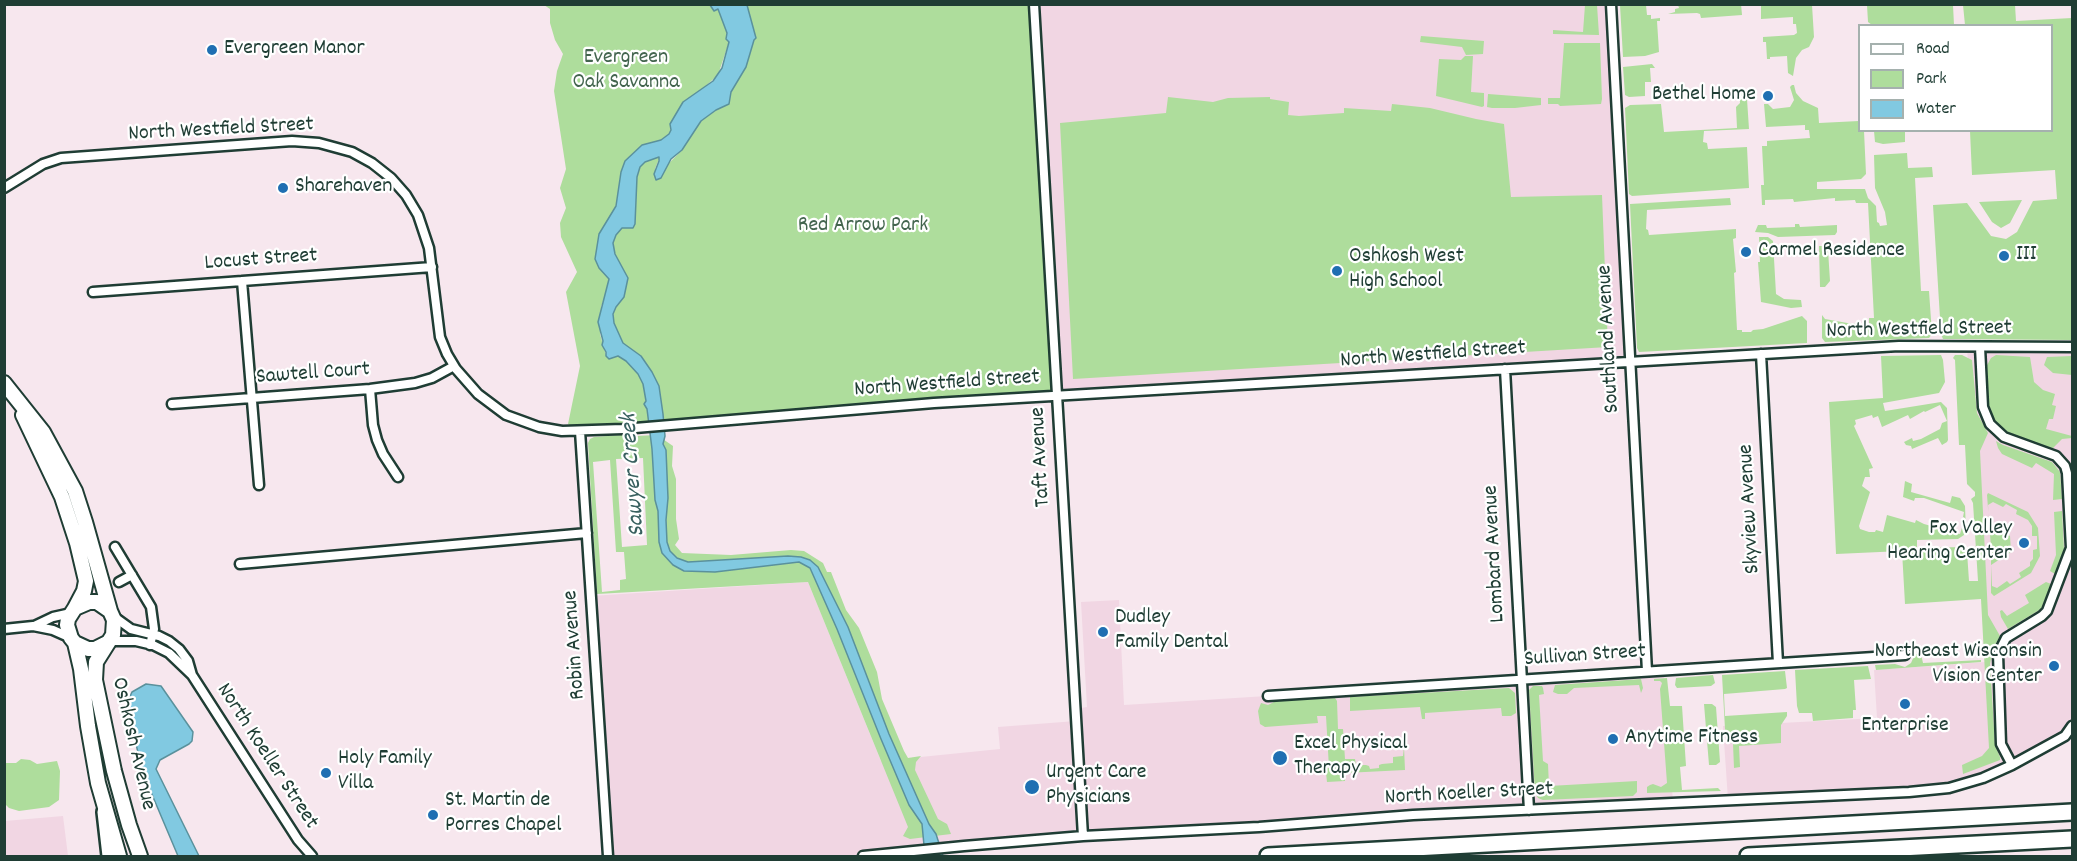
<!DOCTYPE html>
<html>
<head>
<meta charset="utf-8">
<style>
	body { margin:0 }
	#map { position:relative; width:2077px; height:861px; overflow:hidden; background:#f7e7ee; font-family:Dekko,sans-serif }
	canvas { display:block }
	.frame { position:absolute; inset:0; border:6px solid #1f3d34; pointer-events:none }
	.legend { position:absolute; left:1858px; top:24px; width:195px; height:108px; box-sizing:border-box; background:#fff; border:2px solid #a5b1ae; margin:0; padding:8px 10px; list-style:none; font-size:18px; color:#1f3d34 }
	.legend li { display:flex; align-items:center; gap:12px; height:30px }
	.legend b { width:30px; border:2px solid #a5b1ae }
</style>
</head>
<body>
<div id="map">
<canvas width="2077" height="861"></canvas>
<div class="frame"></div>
<ul class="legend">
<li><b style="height:8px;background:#fff"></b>Road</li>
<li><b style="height:16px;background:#aedd9c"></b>Park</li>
<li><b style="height:16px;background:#81c9e1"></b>Water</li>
</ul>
</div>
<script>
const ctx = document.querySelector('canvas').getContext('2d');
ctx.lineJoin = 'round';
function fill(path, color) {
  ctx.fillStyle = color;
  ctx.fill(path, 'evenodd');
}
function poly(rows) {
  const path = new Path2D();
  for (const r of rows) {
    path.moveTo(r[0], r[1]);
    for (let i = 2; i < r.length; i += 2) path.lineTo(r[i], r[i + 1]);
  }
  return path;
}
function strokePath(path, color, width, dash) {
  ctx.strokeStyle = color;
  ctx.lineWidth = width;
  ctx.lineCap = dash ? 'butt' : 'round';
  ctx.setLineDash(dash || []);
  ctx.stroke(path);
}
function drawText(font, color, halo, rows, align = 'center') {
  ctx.font = font + ' Dekko,sans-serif';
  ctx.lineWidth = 4.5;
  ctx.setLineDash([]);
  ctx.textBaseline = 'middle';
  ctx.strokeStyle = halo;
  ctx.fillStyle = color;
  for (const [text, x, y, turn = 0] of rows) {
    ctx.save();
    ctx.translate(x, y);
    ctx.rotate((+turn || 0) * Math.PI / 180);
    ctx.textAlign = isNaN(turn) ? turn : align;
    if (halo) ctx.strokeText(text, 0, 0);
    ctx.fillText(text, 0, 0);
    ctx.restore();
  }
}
fill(poly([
	[1034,5,1611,5,1629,362,1057,396],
	[1967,347,2072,347,2072,726,2012,765,1949,788,1728,800,1723,726,1877,718,1874,670,1985,662],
	[808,582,881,761,1000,749,998,727,1076,721,1075,709,1087,707,1081,602,1119,600,1124,705,1521,680,1664,670,1673,803,1413,815,863,856,608,856,591,596],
	[63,816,68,856,5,856,5,821]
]), '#f1d6e3');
fill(poly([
	[1741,4,1742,15,1701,18,1700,14,1697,13,1668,14,1675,12,1675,9,1679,8,1678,5],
	[544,5,710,5,715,11,718,8,727,33,726,39,729,42,718,75,700,91,683,102,669,134,661,140,642,145,625,161,621,172,616,206,597,259,609,279,607,290,601,307,600,334,606,355,623,343,614,323,613,314,628,278,615,254,613,243,616,235,622,227,635,224,637,177,640,167,645,162,653,157,659,157,659,159,655,169,668,164,682,150,701,121,716,110,729,104,731,92,746,67,755,35,747,5,1034,5,1057,396,580,431,568,424,580,366,566,292,577,272,561,237,560,223,566,208,560,188,566,169,554,91,557,71,563,54,555,40,550,23,550,9],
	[1585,5,1597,5,1599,35,1553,34,1553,30,1583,32],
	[1620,5,1646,5,1647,15,1651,15,1651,19,1660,18,1660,21,1657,21,1659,52,1645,56,1623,57],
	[1761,5,1812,5,1814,37,1809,47,1802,50,1796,58,1793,76,1788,73,1787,56,1770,57,1770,59,1767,59,1766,42,1763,42,1763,37,1794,35,1797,33,1796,24,1793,24,1793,17,1761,19],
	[1867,5,1953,5,1954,25,1872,25,1868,22],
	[1963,5,2015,5,2016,21,2072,18,2072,340,1943,339,1941,334,1933,205,1967,203,1991,236,2006,239,2017,232,2033,201,2057,199,2055,170,1972,175,1970,131,2052,130,2052,26,1965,25],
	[1421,36,1484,41,1483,54,1466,55,1462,47,1420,42],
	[1564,43,1600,43,1602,99,1601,104,1560,106,1558,104,1548,104,1548,98,1560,98],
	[1465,56,1473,56,1471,92,1484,93,1484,106,1482,107,1436,96,1439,59,1461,60],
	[1652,64,1655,68,1650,68,1651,82,1645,82,1645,96,1629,97,1625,95,1623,67],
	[1792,85,1794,85,1796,93,1803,101,1818,108,1819,123,1859,121,1860,130,1864,131,1866,174,1861,179,1817,182,1817,189,1865,189,1868,198,1876,206,1877,222,1879,223,1880,226,1887,225,1885,212,1875,188,1874,155,1907,153,1908,168,1932,167,1933,177,1915,178,1921,291,1929,291,1932,334,1929,338,1825,342,1822,338,1822,315,1825,319,1853,324,1858,322,1858,326,1869,325,1869,318,1874,318,1868,203,1856,203,1855,200,1835,201,1835,198,1794,202,1793,199,1765,200,1765,205,1762,205,1761,185,1764,185,1762,146,1767,146,1767,141,1810,138,1809,130,1805,130,1805,125,1766,127,1764,104,1768,104,1773,109,1790,107,1794,100,1790,87],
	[1739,88,1742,88,1743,100,1747,99,1749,129,1704,131,1703,142,1707,143,1708,149,1747,147,1749,188,1632,196,1629,194,1625,108,1630,105,1661,104,1664,132,1737,128,1736,107,1740,103],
	[1488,94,1541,98,1541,105,1515,108,1492,108,1487,107],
	[1168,97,1213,102,1228,98,1270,97,1270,99,1289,102,1288,115,1299,116,1344,113,1344,108,1391,111,1392,104,1430,108,1476,119,1504,124,1511,197,1602,195,1608,347,1073,379,1060,123,1166,113],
	[1874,131,1874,130,1943,131,1905,132,1905,142,1883,144,1875,142],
	[1730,198,1731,205,1647,210,1646,229,1648,230,1649,235,1736,229,1736,238,1733,239,1736,272,1734,273,1737,330,1742,330,1742,332,1751,332,1753,330,1763,329,1802,316,1807,321,1807,343,1639,352,1637,348,1630,204],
	[2022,200,2010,223,2001,228,1992,222,1979,202],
	[1795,224,1799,224,1800,227,1837,225,1837,232,1835,235,1778,237,1768,233,1755,232,1758,225,1766,225,1767,228,1795,227],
	[1759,237,1768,237,1773,241,1776,294,1784,299,1801,300,1802,307,1791,308,1761,302,1758,262,1760,262],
	[1819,246,1826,246,1828,250,1830,281,1825,287,1820,287],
	[1941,355,1943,360,1945,382,1939,393,1883,403,1885,411,1941,402,1947,408,1948,440,1947,442,1942,445,1938,438,1912,449,1911,446,1906,445,1904,442,1912,438,1913,441,1921,439,1940,429,1942,423,1947,421,1940,405,1925,412,1924,411,1910,419,1908,415,1882,427,1878,416,1873,418,1872,415,1855,420,1856,424,1854,426,1873,468,1869,469,1870,477,1865,477,1862,486,1870,492,1859,526,1860,529,1869,532,1875,532,1876,530,1883,532,1887,515,1915,523,1916,520,1924,524,1960,534,1965,518,1963,517,1964,512,1924,498,1915,498,1914,501,1903,497,1905,481,1912,484,1911,492,1950,503,1952,496,1960,498,1965,506,1966,532,1964,535,1958,539,1917,540,1917,548,1963,547,1967,552,1969,581,1978,581,1973,503,1971,499,1975,496,1975,492,1967,484,1965,445,1959,445,1955,360,1953,358,1955,355,1962,355,1972,360,1977,413,1988,433,1980,451,1988,615,2000,636,1993,649,1990,664,1995,745,2000,757,2000,760,1963,774,1962,765,1982,756,1989,748,1981,599,1905,604,1902,551,1836,554,1829,402,1883,398,1881,356],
	[1996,355,2030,357,2034,382,2043,390,2055,394,2052,405,2056,406,2053,419,2049,419,2046,429,2072,436,2072,438,2062,439,2052,449,2009,435,1998,427,1988,408,1986,367,1991,358],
	[2072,356,2072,375,2053,373,2044,365,2047,357],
	[634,434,636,436,657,435,673,446,672,466,676,479,676,519,679,539,675,545,682,553,731,555,791,550,804,551,823,563,827,572,831,572,846,610,859,628,877,672,882,699,904,751,908,758,921,756,916,762,915,770,938,819,947,824,951,834,910,839,903,836,908,827,808,582,597,594,588,443,590,439,594,437],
	[643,458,647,545,622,547,616,459],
	[610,460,616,552,624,552,626,579,620,580,620,590,602,592,593,462],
	[1996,441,2003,445,2052,462,2060,472,2062,499,2053,500,2054,474,2036,463,2032,468,2002,454,1998,448],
	[1988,493,2028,512,2038,528,2040,556,2031,573,1994,596,1991,593,1991,547,1987,495],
	[1993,502,2003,507,2006,504,2017,510,2016,514,2028,520,2032,526,2032,536,2037,536,2037,549,2033,550,2033,559,2030,562,2030,566,2019,573,2021,577,2010,584,2007,581,1997,588,1992,586,1991,565,2011,552,2010,536,1989,526,1988,505],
	[2062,511,2064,549,2055,574,2050,571,2056,555,2054,512],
	[2046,582,2051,584,2041,609,2008,629,2001,617,2000,611,2002,610,2007,616,2029,603,2025,595],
	[1915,654,1921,654,1923,663,1981,660,1981,662,1876,670,1875,665,1895,664,1905,667,1911,663],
	[1868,666,1871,679,1854,680,1856,710,1853,710,1853,718,1813,721,1812,713,1799,713,1797,706,1795,670],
	[1785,671,1787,688,1785,689,1724,694,1725,716,1787,712,1787,716,1781,725,1781,743,1739,746,1740,767,1734,768,1733,744,1728,741,1725,729,1722,675],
	[1713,675,1715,683,1711,686,1677,688,1675,685,1676,678],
	[1667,678,1670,706,1682,706,1686,766,1680,767,1682,790,1718,788,1721,791,1647,793,1647,787,1650,785,1653,784,1661,787,1667,783,1660,689,1662,683,1660,681,1654,681,1654,679],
	[1641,679,1643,688,1641,693,1639,685,1574,688,1567,694,1558,694,1553,692,1555,685],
	[1533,686,1542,686,1543,688,1544,694,1539,695,1543,761,1548,764,1549,786,1637,781,1637,792,1633,796,1543,800,1538,798,1535,793,1529,690],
	[1509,688,1515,693,1516,713,1511,716,1502,716,1501,708,1425,713,1425,719,1422,719,1420,707,1350,711,1350,697],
	[1335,698,1337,701,1338,729,1343,729,1345,759,1355,759,1356,765,1366,765,1369,766,1370,769,1379,768,1379,765,1382,764,1393,763,1393,757,1403,756,1404,747,1405,770,1345,773,1345,781,1327,782,1326,773,1320,773,1320,769,1329,768,1326,716,1317,716,1318,723,1265,727,1260,724,1258,711,1261,703,1268,705,1276,701],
	[1704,704,1712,704,1716,707,1720,762,1716,765,1709,765],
	[21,759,30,760,37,764,57,761,60,771,59,800,49,807,19,811,9,808,5,804,5,763,16,763]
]), '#aedd9c');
const water = poly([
	[710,5,747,5,756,38,754,40,746,67,731,92,729,104,716,110,701,121,682,150,671,159,661,178,656,180,654,174,659,161,659,157,645,162,640,167,637,177,635,224,633,228,622,228,616,235,613,243,615,254,628,278,624,297,616,307,613,314,614,323,623,343,641,356,652,372,659,386,663,414,665,436,663,444,666,450,668,498,666,520,667,542,670,551,677,558,688,562,788,556,801,557,810,560,818,567,848,627,889,734,929,824,936,834,943,856,925,856,922,824,909,805,881,739,837,629,810,568,799,562,715,572,684,571,673,565,662,553,659,542,658,511,655,500,652,449,647,409,644,404,646,401,643,384,638,374,626,361,618,356,609,359,606,356,606,352,602,345,603,341,598,322,609,279,599,268,595,259,599,234,616,206,621,172,625,161,642,145,661,140,669,134,671,130,670,124,683,102,713,81,722,68,729,42,726,39,727,33,718,9,714,11,710,5],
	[146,684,161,686,193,732,192,741,189,744,160,760,156,769,199,856,178,856,142,771,127,703,132,692,146,684]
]);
fill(water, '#81c9e1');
strokePath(water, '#5a919c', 1.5);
const street = poly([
	[1034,4,1083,836],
	[1611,4,1647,671],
	[4,188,43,164,61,158,292,141,319,143,352,152,372,163,391,178,406,195,418,215,429,248,440,337,447,354,456,369,478,394,506,415,539,427,562,431,623,429,934,403,1899,346,2072,347],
	[242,281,259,485],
	[93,292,432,267],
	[1980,347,1983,407,1990,424,2004,437,2056,456,2065,466,2067,473,2071,548,2069,553,2047,611,2042,616,2006,638,1998,654,2001,744,2012,765],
	[1761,354,1778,663],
	[1505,369,1529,810],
	[370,389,373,425,377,440,383,454,398,477],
	[172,404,370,389,415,383,432,378,454,366],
	[580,431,608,856],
	[115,547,151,607,154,629,150,645],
	[240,564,587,533],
	[119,582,132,575],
	[113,616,131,629,159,636,169,641,179,649,188,661,192,675,298,840,312,856],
	[34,626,53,617,71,613],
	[4,629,33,626,53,630,71,638],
	[109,641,136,641,153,645,169,653,192,675],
	[1268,696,1905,655],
	[863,856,964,846,1083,836,1259,827,1413,815,1909,792,1949,788,1983,778,2012,765,2065,736,2072,726]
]);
const primary = poly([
	[4,383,43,432,75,491,85,522,110,611],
	[23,415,62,497,77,543,86,581,84,591,75,608],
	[75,643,81,669,88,726,98,783,119,856],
	[107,643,95,649,88,649,75,643,71,638,67,625,68,619,75,608,89,602,97,602,110,611,114,620,113,635,96,662,95,680,114,771,129,825,140,856]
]);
const highway = poly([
	[105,812,110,856],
	[1268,856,2072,812],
	[1748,856,2072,839]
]);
strokePath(street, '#1f3d34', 13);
strokePath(primary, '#1f3d34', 18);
strokePath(highway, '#1f3d34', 20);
strokePath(street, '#fff', 8);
strokePath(primary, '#fff', 14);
strokePath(highway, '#fff', 15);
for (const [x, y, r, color] of [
	[212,50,6,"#1f6fb2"],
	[1768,96,6,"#1f6fb2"],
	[283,188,6,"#1f6fb2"],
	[1746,252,6,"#1f6fb2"],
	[2004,256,6,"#1f6fb2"],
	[1337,271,6,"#1f6fb2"],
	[2024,543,6,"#1f6fb2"],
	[1103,632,6,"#1f6fb2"],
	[2054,666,6,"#1f6fb2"],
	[1905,704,6,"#1f6fb2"],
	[1613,739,6,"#1f6fb2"],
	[1280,758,8,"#1f6fb2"],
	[326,773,6,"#1f6fb2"],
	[1032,787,8,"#1f6fb2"],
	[433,815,6,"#1f6fb2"]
]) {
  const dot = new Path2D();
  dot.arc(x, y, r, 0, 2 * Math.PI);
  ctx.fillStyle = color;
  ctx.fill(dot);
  strokePath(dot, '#fff', 2);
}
drawText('22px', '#1f3d34', '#fff', [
	["Evergreen Manor",224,50],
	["Bethel Home",1756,96,"right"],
	["Sharehaven",295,188],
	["Carmel Residence",1758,252],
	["III",2016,256],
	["Oshkosh West",1349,258],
	["High School",1349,283],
	["Fox Valley",2012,530,"right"],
	["Hearing Center",2012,555,"right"],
	["Dudley",1115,619],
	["Family Dental",1115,644],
	["Northeast Wisconsin",2042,653,"right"],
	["Vision Center",2042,678,"right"],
	["Enterprise",1905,727,"center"],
	["Anytime Fitness",1625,739],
	["Excel Physical",1294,745],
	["Therapy",1294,770],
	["Holy Family",338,760],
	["Villa",338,785],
	["Urgent Care",1046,774],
	["Physicians",1046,799],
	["St. Martin de",445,802],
	["Porres Chapel",445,827]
], 'left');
drawText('22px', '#43654e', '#fff', [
	["Evergreen",626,59],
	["Oak Savanna",626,84],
	["Red Arrow Park",863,227]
]);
drawText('22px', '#1f3d34', '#fff', [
	["North Westfield Street",221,131,-3],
	["Locust Street",261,261,-4],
	["North Westfield Street",1919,331,-1],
	["Southland Avenue",1610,339,-93],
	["North Westfield Street",1433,356,-4],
	["Sawtell Court",313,375,-4],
	["North Westfield Street",947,385,-4],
	["Taft Avenue",1042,457,-93],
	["Skyview Avenue",1751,509,-93],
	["Lombard Avenue",1496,554,-93],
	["Robin Avenue",576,645,-94],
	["Sullivan Street",1585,657,-4],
	["Oshkosh Avenue",132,744,77],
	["North Koeller Street",266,757,57],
	["North Koeller Street",1469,795,-3]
]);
drawText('italic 24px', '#38605f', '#fff', [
	["Sawyer Creek",635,475,-94]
]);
</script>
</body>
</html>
